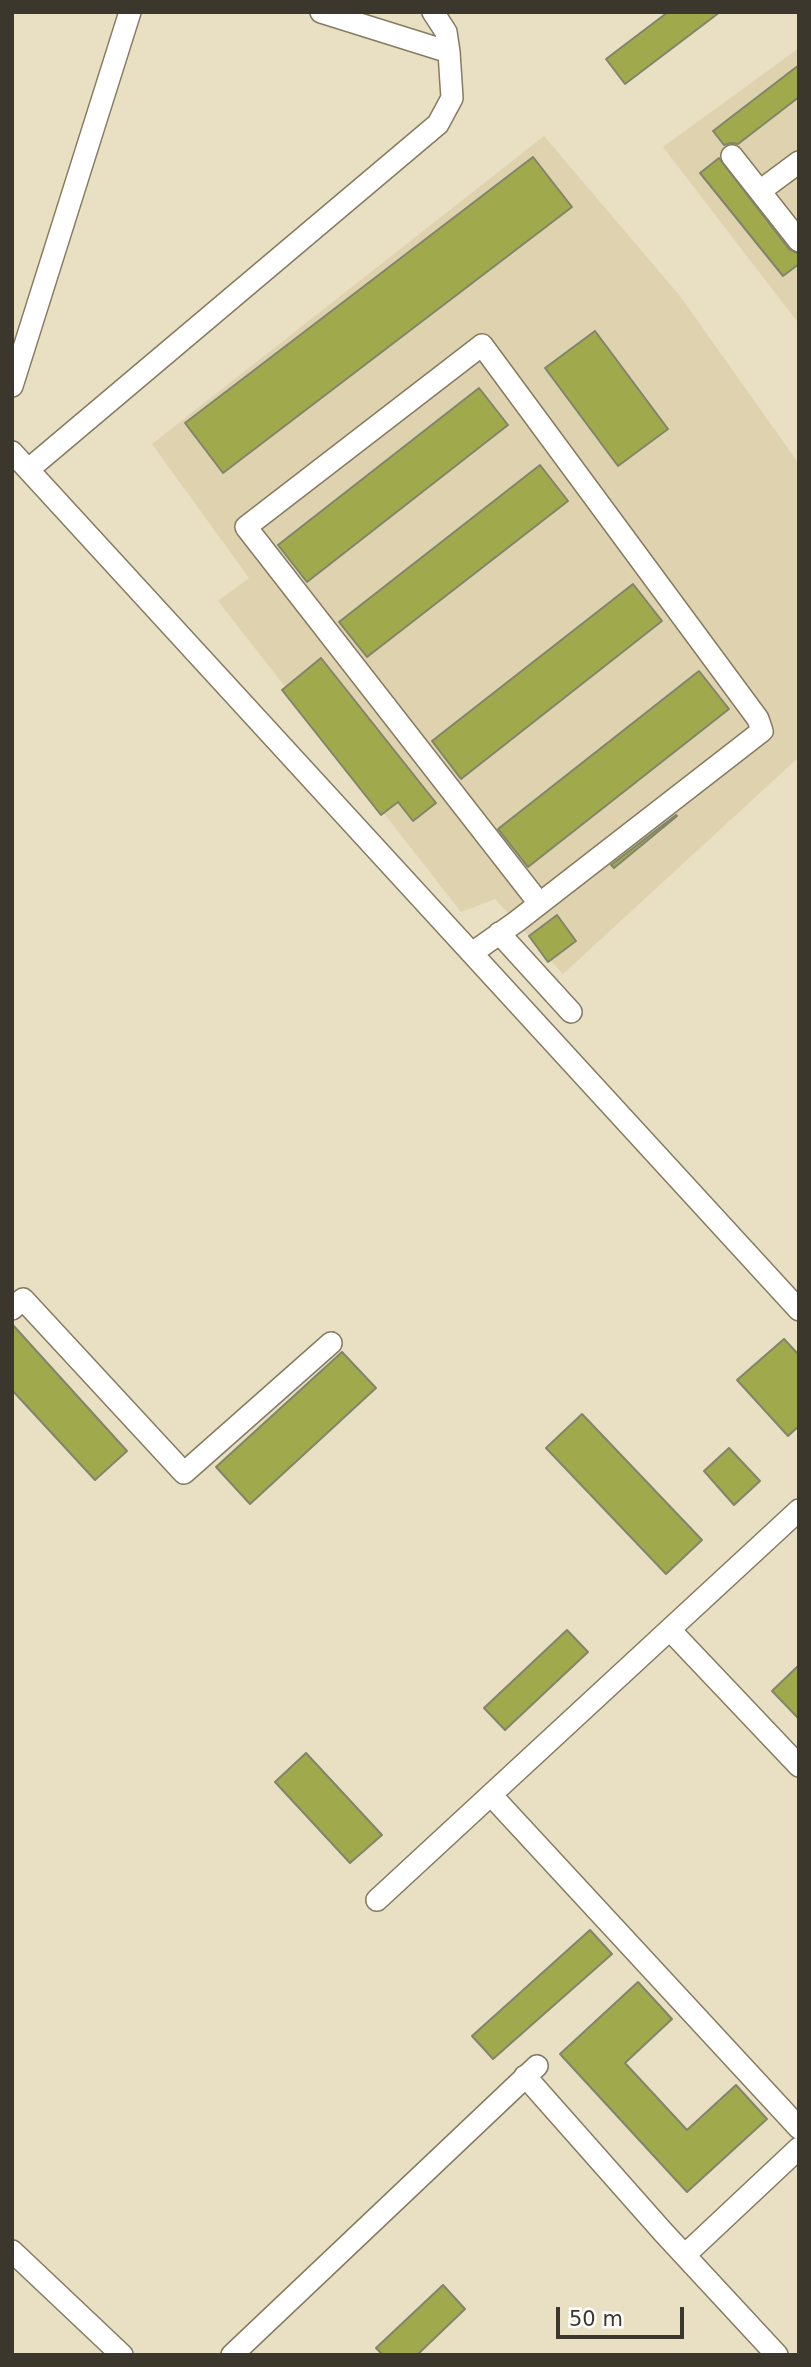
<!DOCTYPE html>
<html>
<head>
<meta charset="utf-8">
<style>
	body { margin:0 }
	#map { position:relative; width:811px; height:2367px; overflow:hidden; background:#e9dfc2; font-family:"DejaVu Sans",sans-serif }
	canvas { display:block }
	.frame { position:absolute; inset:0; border:14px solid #3b372c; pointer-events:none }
	.scale { position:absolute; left:556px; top:2307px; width:128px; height:32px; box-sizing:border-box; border:4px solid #3b372c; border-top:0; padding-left:9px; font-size:21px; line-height:24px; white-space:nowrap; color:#3b372c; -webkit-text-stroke:5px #fff; paint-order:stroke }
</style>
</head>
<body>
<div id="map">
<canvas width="811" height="2367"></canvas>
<div class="frame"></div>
<div class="scale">50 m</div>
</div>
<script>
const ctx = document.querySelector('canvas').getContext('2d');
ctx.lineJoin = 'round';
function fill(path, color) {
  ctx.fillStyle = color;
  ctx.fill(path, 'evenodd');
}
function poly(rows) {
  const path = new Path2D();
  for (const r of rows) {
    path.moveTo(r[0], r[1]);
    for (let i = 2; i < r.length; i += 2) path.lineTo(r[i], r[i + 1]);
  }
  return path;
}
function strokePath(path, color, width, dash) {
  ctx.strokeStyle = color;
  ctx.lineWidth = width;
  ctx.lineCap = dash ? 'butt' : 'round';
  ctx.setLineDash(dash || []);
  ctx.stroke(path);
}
fill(poly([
	[799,48,799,324,663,147],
	[544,136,680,296,799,464,799,757,563,974,495,899,461,912,218,601,249,578,152,444]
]), '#dfd3af');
const building = poly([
	[668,12,720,12,625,84,606,59,668,12],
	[799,65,799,97,738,144,731,143,724,145,713,131,799,65],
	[533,157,572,207,223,473,185,423,533,157],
	[719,158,789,249,799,254,799,264,783,276,700,173,719,158],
	[595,331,668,429,618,466,545,368,595,331],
	[479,388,508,425,307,582,278,545,479,388],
	[540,465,568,501,367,657,339,622,540,465],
	[633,584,662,621,461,779,432,741,633,584],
	[321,658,436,803,413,821,398,802,381,815,282,690,321,658],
	[699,671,729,709,528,867,498,829,699,671],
	[676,815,677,816,614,868,611,865,676,815],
	[557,915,576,941,548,962,529,936,557,915],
	[12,1324,127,1451,95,1480,12,1390,12,1324],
	[784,1339,799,1355,799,1426,788,1436,737,1380,784,1339],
	[342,1352,376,1388,250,1504,216,1467,342,1352],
	[582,1414,702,1540,666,1574,546,1448,582,1414],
	[729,1448,760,1481,734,1505,704,1471,729,1448],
	[567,1630,588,1652,505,1730,484,1708,567,1630],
	[799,1665,799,1719,772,1691,799,1665],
	[306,1753,382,1835,350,1863,275,1782,306,1753],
	[590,1930,612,1954,493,2059,472,2036,590,1930],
	[638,1982,672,2019,625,2063,687,2130,736,2085,767,2119,687,2192,560,2054,638,1982],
	[443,2285,465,2309,417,2355,383,2355,376,2348,443,2285]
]);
fill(building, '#a1a94d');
strokePath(building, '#818569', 2);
const minor = poly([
	[321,12,449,52,446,32,433,12],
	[732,156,799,241],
	[760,191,799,162],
	[12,386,130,12],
	[12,452,799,1310],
	[29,469,438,124,452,98,449,52],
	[499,933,571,1012],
	[472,953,516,922,762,731,758,719,482,345,246,527,539,903],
	[12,1309,23,1299,184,1473,331,1343],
	[670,1630,799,1766],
	[491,1795,799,2128],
	[377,1900,799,1510],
	[525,2076,663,2232,777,2355],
	[12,2251,122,2355],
	[685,2255,799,2148],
	[232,2355,537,2066]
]);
strokePath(minor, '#857b61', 24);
strokePath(minor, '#fff', 21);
</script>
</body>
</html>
